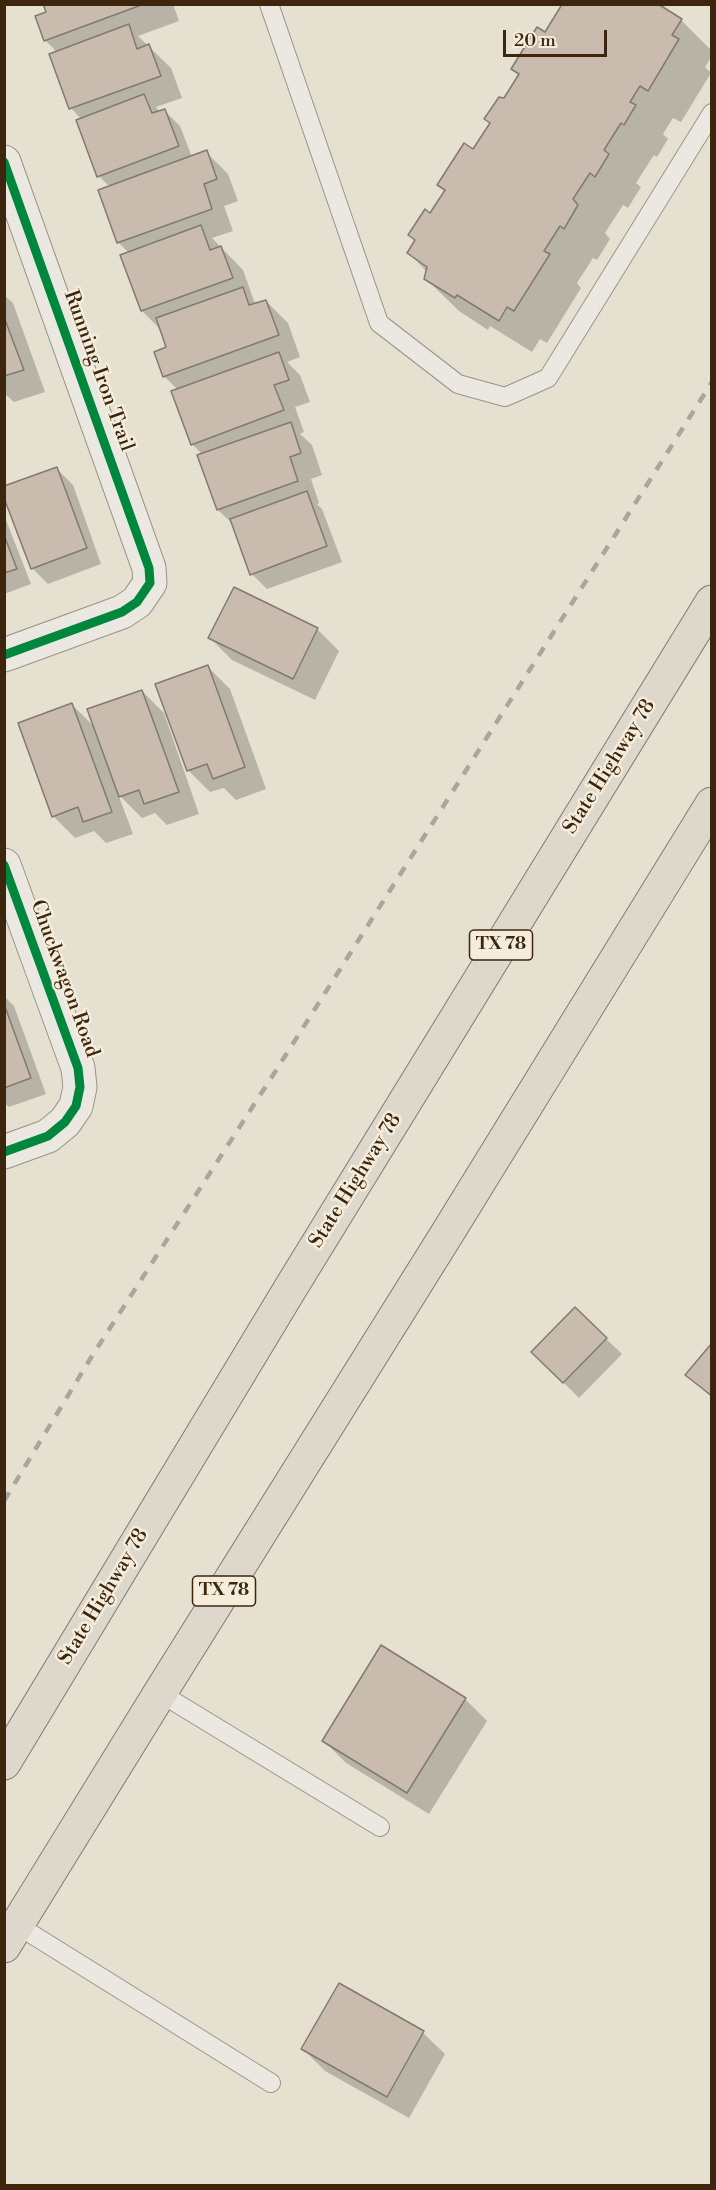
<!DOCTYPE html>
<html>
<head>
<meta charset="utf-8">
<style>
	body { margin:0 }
	#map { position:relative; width:716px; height:2190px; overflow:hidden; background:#e6e0d1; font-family:"Libre Bodoni",serif }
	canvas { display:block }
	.frame { position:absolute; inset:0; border:6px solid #3e260e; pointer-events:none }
	.scale { position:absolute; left:503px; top:30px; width:104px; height:27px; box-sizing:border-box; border:3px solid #3e260e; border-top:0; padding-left:8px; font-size:18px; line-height:21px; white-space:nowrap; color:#3e260e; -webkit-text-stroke:4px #f4eddc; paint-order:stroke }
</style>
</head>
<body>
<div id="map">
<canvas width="716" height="2190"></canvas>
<div class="frame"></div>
<div class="scale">20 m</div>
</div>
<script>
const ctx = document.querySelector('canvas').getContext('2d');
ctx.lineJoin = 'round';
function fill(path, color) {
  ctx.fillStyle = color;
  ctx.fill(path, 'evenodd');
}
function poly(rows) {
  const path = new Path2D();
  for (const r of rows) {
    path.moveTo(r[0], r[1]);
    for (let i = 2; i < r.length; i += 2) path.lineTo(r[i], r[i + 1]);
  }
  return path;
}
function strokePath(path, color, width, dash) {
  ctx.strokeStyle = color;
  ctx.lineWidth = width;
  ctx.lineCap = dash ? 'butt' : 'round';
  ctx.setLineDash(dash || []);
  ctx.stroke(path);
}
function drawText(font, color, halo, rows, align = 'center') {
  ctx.font = font + ' "Libre Bodoni",serif';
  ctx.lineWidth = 5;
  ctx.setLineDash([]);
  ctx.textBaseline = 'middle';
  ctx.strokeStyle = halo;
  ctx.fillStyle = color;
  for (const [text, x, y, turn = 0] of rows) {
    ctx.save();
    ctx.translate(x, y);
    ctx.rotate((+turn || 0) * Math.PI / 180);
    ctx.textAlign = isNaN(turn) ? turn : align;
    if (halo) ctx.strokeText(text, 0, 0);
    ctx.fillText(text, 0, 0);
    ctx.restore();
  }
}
fill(poly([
	[45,4,173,4,179,21,138,36,171,68,182,98,156,107,160,112,165,111,180,126,192,157,206,152,228,174,238,201,224,206,233,231,212,238,243,270,254,301,258,304,266,301,288,323,300,357,287,362,300,375,310,402,295,407,304,432,300,434,312,445,322,475,311,479,319,503,317,504,322,509,342,562,267,589,252,574,234,525,218,510,203,455,192,444,178,390,164,376,168,348,162,331,142,311,129,253,118,242,110,187,99,176,81,119,71,108,57,52,45,40,48,12],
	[560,4,681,20,712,51,712,56,705,67,711,73,681,122,673,118,663,134,668,139,657,157,654,155,636,183,641,187,628,208,623,205,605,233,610,239,597,260,593,258,577,283,581,288,547,343,540,339,532,352,490,326,488,330,459,311,426,279,427,272,409,253,446,191,439,185,473,151,519,76,513,69,546,34,562,7],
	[4,295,13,303,45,392,14,402,4,393],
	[57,469,73,485,101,564,48,584,32,568],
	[4,515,31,584,4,594],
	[317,629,339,651,315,700,232,660,210,638],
	[208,667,230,689,266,789,236,800,224,788,210,792,188,770],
	[142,691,164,713,199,814,167,825,155,813,142,818,118,794,133,834,106,843,94,831,75,838,53,816,72,705,96,728],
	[4,996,14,1006,46,1094,9,1107,4,1103],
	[575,1309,622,1354,579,1398,533,1352],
	[712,1345,712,1398,687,1375],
	[465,1699,487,1721,429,1814,346,1763,324,1741],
	[423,2033,445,2054,409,2118,325,2071,303,2049]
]), '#0003');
const building = poly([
	[43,4,144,4,44,41,35,16,46,12,43,4],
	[558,4,658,4,682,19,672,35,679,39,648,91,640,86,630,102,636,105,624,125,621,123,604,150,609,154,595,177,590,173,573,199,578,205,564,229,560,226,544,251,550,254,514,311,507,307,499,321,457,295,455,298,424,279,427,267,407,253,415,240,408,235,425,209,430,213,445,190,437,185,464,143,473,149,490,123,484,119,499,97,504,98,519,74,511,69,537,27,545,32,561,6,558,4],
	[129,24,137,49,149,44,161,76,69,109,49,54,129,24],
	[144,94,152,113,165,109,179,146,97,177,76,120,144,94],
	[207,150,217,179,204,184,212,209,117,243,98,190,207,150],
	[201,225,210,250,221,246,233,278,141,311,120,255,201,225],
	[243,287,249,305,266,300,279,335,163,377,154,352,166,347,156,318,243,287],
	[4,317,24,370,4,376,4,317],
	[279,352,289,380,274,385,284,410,191,445,171,391,279,352],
	[291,422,301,453,290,457,298,481,217,510,197,455,291,422],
	[57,467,87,548,31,569,4,498,4,486,57,467],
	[307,491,327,546,250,575,230,519,307,491],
	[4,535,17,569,4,573,4,535],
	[234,587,318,628,293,679,208,638,234,587],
	[208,665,245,767,213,779,207,764,187,771,155,684,208,665],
	[142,690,179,792,144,804,139,790,119,797,87,709,142,690],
	[72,703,112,812,83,822,78,807,52,817,18,723,72,703],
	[4,1004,31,1078,4,1088,4,1004],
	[575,1307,607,1338,563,1383,531,1352,575,1307],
	[712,1343,712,1396,685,1375,712,1343],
	[381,1645,466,1698,407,1793,322,1741,381,1645],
	[339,1983,424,2031,387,2097,301,2049,339,1983]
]);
fill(building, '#c9bbae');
strokePath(building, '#817a6f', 1.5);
const lane = poly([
	[269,4,379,323,458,384,505,397,548,378,712,113],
	[160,1693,380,1827],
	[17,1925,271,2083]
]);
const street = poly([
	[4,162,149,568,150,583,137,602,122,612,4,655],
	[4,865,78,1068,80,1087,76,1106,65,1122,48,1136,4,1152]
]);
const primary = poly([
	[4,1763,290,1289,712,602],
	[4,1946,160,1693,445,1237,712,804]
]);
strokePath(lane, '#9a9388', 20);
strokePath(street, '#9a9388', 35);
strokePath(primary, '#817a6f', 35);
strokePath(lane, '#ebe8e1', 18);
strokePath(street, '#ebe8e1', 33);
strokePath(primary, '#ded8cc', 33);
strokePath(poly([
	[4,1501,92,1356,275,1072,712,382]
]), '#aaa59e', 4.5, [10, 10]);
strokePath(poly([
	[4,162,149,568,150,583,137,602,122,612,4,655],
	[4,865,78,1068,80,1087,76,1106,65,1122,48,1136,4,1152]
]), '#00873e', 9);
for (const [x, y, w] of [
	[501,945,63],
	[224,1591,63]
]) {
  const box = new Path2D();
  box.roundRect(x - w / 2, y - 15, w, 30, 4.5);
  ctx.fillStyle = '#f4eddc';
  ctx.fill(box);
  strokePath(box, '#3e260e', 1.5);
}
drawText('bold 18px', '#3e260e', null, [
	["TX 78",501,945],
	["TX 78",224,1591]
]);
drawText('20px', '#3e260e', '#f4eddc', [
	["Running Iron Trail",98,371,70],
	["State Highway 78",610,767,-58],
	["Chuckwagon Road",64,979,70],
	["State Highway 78",356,1181,-58],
	["State Highway 78",104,1597,-59]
]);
</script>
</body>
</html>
